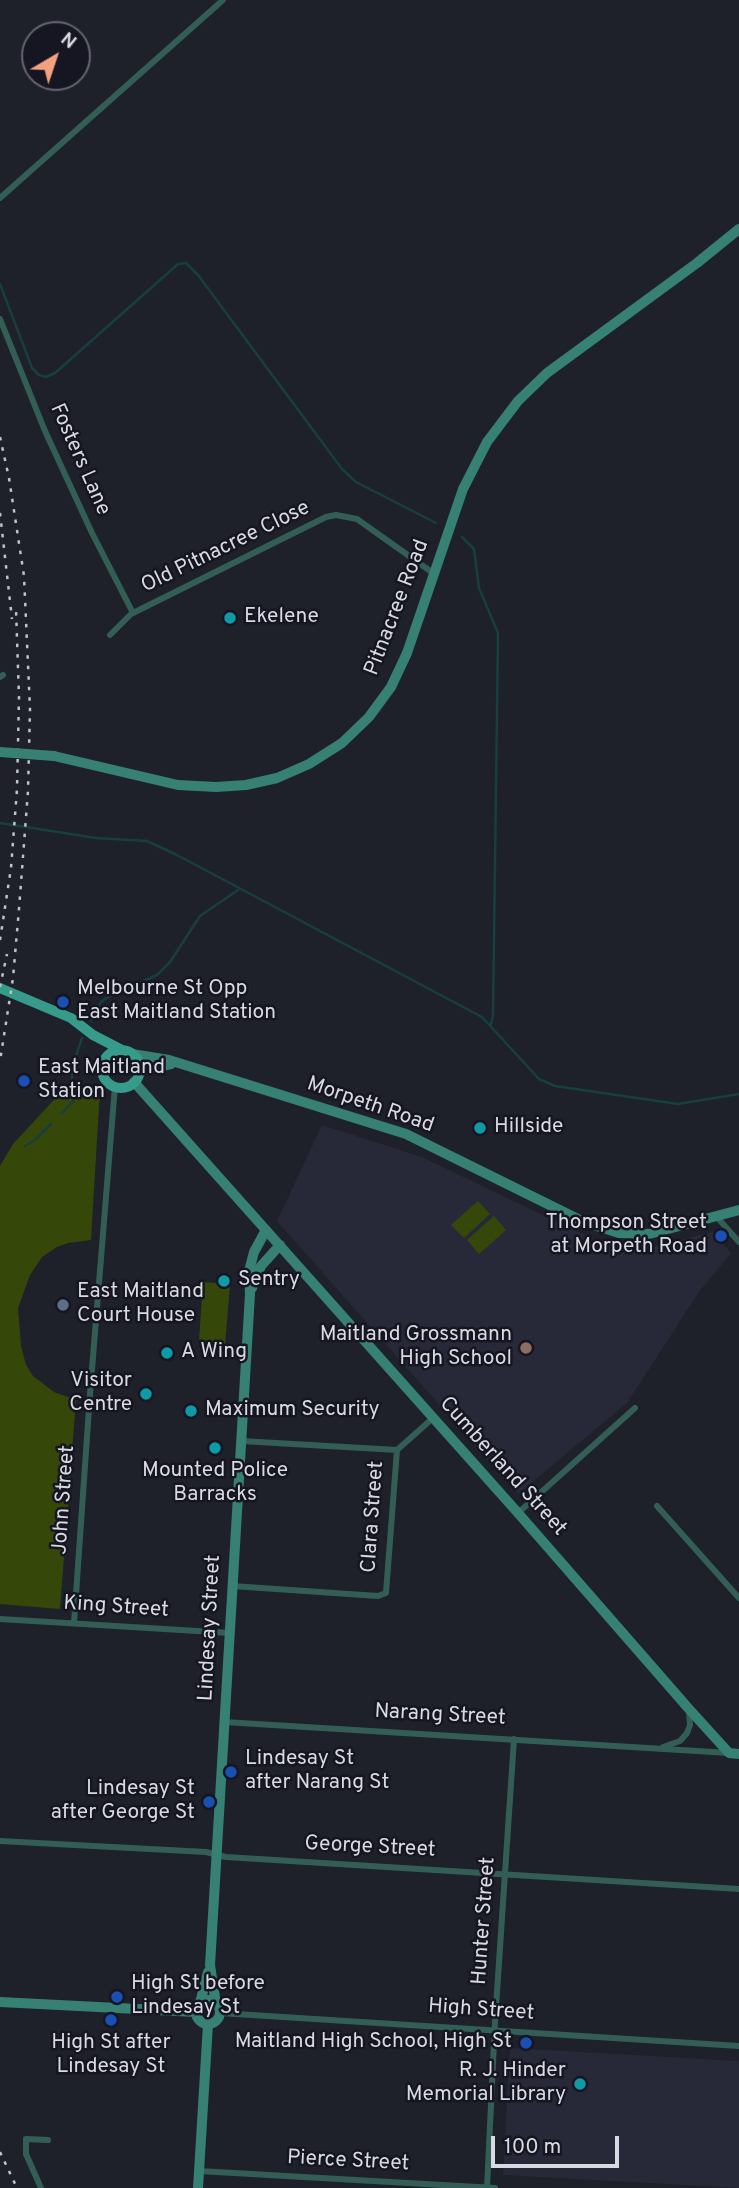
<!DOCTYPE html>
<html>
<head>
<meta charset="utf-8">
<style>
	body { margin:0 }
	#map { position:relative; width:739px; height:2188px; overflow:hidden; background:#1e202a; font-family:Overpass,sans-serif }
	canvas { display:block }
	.north { position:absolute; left:21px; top:21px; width:70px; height:70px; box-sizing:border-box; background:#151621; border:2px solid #63646e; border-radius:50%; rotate:39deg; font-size:19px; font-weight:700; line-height:28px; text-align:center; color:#d8d9e1 }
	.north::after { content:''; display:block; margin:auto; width:24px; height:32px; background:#f2a080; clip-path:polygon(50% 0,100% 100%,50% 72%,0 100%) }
	.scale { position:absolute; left:491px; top:2136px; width:128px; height:32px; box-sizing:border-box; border:4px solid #d8d9e1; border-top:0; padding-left:9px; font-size:21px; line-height:24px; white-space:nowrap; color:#d8d9e1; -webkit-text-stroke:5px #151621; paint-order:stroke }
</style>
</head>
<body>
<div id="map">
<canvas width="739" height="2188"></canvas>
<div class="north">N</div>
<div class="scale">100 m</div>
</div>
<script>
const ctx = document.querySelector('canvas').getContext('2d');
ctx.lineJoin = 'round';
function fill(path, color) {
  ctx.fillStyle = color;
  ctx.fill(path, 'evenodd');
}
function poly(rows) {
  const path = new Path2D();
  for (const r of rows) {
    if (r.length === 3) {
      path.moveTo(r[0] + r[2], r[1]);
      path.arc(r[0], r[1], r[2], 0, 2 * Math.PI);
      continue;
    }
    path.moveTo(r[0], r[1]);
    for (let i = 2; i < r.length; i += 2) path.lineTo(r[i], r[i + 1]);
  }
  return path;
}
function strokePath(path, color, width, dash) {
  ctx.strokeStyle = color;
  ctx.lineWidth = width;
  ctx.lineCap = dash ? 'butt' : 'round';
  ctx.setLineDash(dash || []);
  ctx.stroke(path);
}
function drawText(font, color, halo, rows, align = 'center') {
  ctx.font = font + ' Overpass,sans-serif';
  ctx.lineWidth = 5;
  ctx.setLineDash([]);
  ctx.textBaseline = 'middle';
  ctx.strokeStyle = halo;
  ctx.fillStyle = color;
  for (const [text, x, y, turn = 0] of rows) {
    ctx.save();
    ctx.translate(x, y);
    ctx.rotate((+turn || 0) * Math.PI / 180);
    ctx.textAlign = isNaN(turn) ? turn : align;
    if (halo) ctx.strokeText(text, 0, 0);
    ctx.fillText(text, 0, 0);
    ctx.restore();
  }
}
fill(poly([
	[322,1125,422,1157,601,1243,641,1249,713,1232,731,1253,699,1292,627,1403,518,1494,277,1221],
	[510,2048,739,2061,739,2188,503,2175]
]), '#272938');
fill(poly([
	[63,1090,100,1090,91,1240,68,1243,57,1247,42,1257,30,1275,18,1308,21,1346,26,1365,33,1376,54,1392,76,1400,60,1609,0,1604,0,1166,13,1144],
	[478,1201,490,1214,464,1238,451,1225],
	[494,1216,506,1230,479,1254,467,1240],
	[203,1282,230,1284,225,1346,202,1344,199,1341]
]), '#36470a');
strokePath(poly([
	[0,284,32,368,39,375,46,377,55,373,178,264,186,263,198,275,342,469,356,482,436,523],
	[462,537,474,549,479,588,498,633,493,1015,491,1024],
	[0,823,96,838,147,841,177,855,482,1017,539,1079,555,1086,678,1104,739,1094],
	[91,1021,101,1002,108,997,157,975,170,962,200,916,238,890],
	[72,1079,72,1068,82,1038],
	[62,1113,76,1098,77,1089],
	[25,1146,35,1140,51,1124]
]), '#173f40', 2.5);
strokePath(poly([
	[0,198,223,0],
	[0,319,45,431,92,533,133,613],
	[110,635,131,614,326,517,336,515,357,519,433,573],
	[0,677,3,675],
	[716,1216,739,1242],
	[241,1441,397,1450],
	[657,1506,739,1598],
	[518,1513,635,1408],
	[232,1586,378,1596,386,1593,397,1450,433,1418],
	[0,1619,230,1633],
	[74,1623,90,1394,115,1086],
	[224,1722,729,1753],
	[663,1747,680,1741,687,1733,690,1725,689,1711],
	[0,1841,206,1852,226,1857,739,1889],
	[220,2013,739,2046],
	[199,2171,495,2188],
	[41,2188,26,2154,26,2139,48,2140],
	[487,2188,495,2022,514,1739]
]), '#335e56', 6);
strokePath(poly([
	[54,756,178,785,216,787,246,785,277,778,309,764,342,743,369,717,391,687,407,653,463,489,487,442,518,401,547,373,697,263,739,229],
	[132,1054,169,1060,406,1134,584,1222,619,1233,649,1234,739,1210],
	[139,1071,171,1064],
	[134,1082,518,1513,689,1709,729,1753,739,1754],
	[252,1288,261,1266,280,1245],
	[208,2012,12],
	[0,2002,196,2012],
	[200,2003,208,1972],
	[216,2004,210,1965,250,1294,249,1271,254,1252,266,1230],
	[198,2188,208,2024]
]), '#368174', 10);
strokePath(poly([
	[0,988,71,1018,93,1035,122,1050],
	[121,1069,19]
]), '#379b8c', 10);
strokePath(poly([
	[0,437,9,478,24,576,30,709,28,791,19,909,13,978,0,1061],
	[0,513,12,619],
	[0,940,11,868,17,789,19,697,16,609],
	[0,987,7,954],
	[0,2152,17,2188]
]), '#c1c2ca', 2.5, [3.5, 7]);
strokePath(poly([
	[0,752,54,756]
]), '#368174', 10);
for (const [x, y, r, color] of [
	[230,618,7,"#0f9aa8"],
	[63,1002,7,"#1a4fb4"],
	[24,1081,7,"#1a4fb4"],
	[480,1128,7,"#0f9aa8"],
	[721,1236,7,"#1a4fb4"],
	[224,1281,7,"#0f9aa8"],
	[63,1305,7,"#5c6f8a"],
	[526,1348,7,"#8d6e63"],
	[167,1353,7,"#0f9aa8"],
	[146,1394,7,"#0f9aa8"],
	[191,1411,7,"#0f9aa8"],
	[215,1448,7,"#0f9aa8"],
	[231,1772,7,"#1a4fb4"],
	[209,1802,7,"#1a4fb4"],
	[117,1997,7,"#1a4fb4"],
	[111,2020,7,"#1a4fb4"],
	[526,2043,7,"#1a4fb4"],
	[580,2084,7,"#0f9aa8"]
]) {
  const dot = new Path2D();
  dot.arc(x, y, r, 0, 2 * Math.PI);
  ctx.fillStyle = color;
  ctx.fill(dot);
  strokePath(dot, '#151621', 2.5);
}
drawText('21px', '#d8d9e1', '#151621', [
	["Fosters Lane",79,460,66],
	["Old Pitnacree Close",226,548,-26],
	["Pitnacree Road",398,608,-69],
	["Morpeth Road",370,1106,19],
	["Cumberland Street",502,1467,48],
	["John Street",65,1500,-86],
	["Clara Street",374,1517,-86],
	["King Street",116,1608,4],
	["Lindesay Street",211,1628,-87],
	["Narang Street",440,1716,3],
	["George Street",370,1848,3],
	["Hunter Street",485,1921,-86],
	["High Street",481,2011,4],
	["Pierce Street",348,2162,3]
]);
drawText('21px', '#d8d9e1', '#151621', [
	["Ekelene",244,618],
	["Melbourne St Opp",77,990],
	["East Maitland Station",77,1014],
	["East Maitland",38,1069],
	["Station",38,1093],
	["Hillside",494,1128],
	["Thompson Street",707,1224,"right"],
	["at Morpeth Road",707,1248,"right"],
	["Sentry",238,1281],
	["East Maitland",77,1293],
	["Court House",77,1317],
	["Maitland Grossmann",512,1336,"right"],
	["High School",512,1360,"right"],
	["A Wing",181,1353],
	["Visitor",132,1382,"right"],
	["Centre",132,1406,"right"],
	["Maximum Security",205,1411],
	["Mounted Police",215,1472,"center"],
	["Barracks",215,1496,"center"],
	["Lindesay St",245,1760],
	["after Narang St",245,1784],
	["Lindesay St",195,1790,"right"],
	["after George St",195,1814,"right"],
	["High St before",131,1985],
	["Lindesay St",131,2009],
	["Maitland High School, High St",512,2043,"right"],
	["High St after",111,2044,"center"],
	["Lindesay St",111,2068,"center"],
	["R. J. Hinder",566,2072,"right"],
	["Memorial Library",566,2096,"right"]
], 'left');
</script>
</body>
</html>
